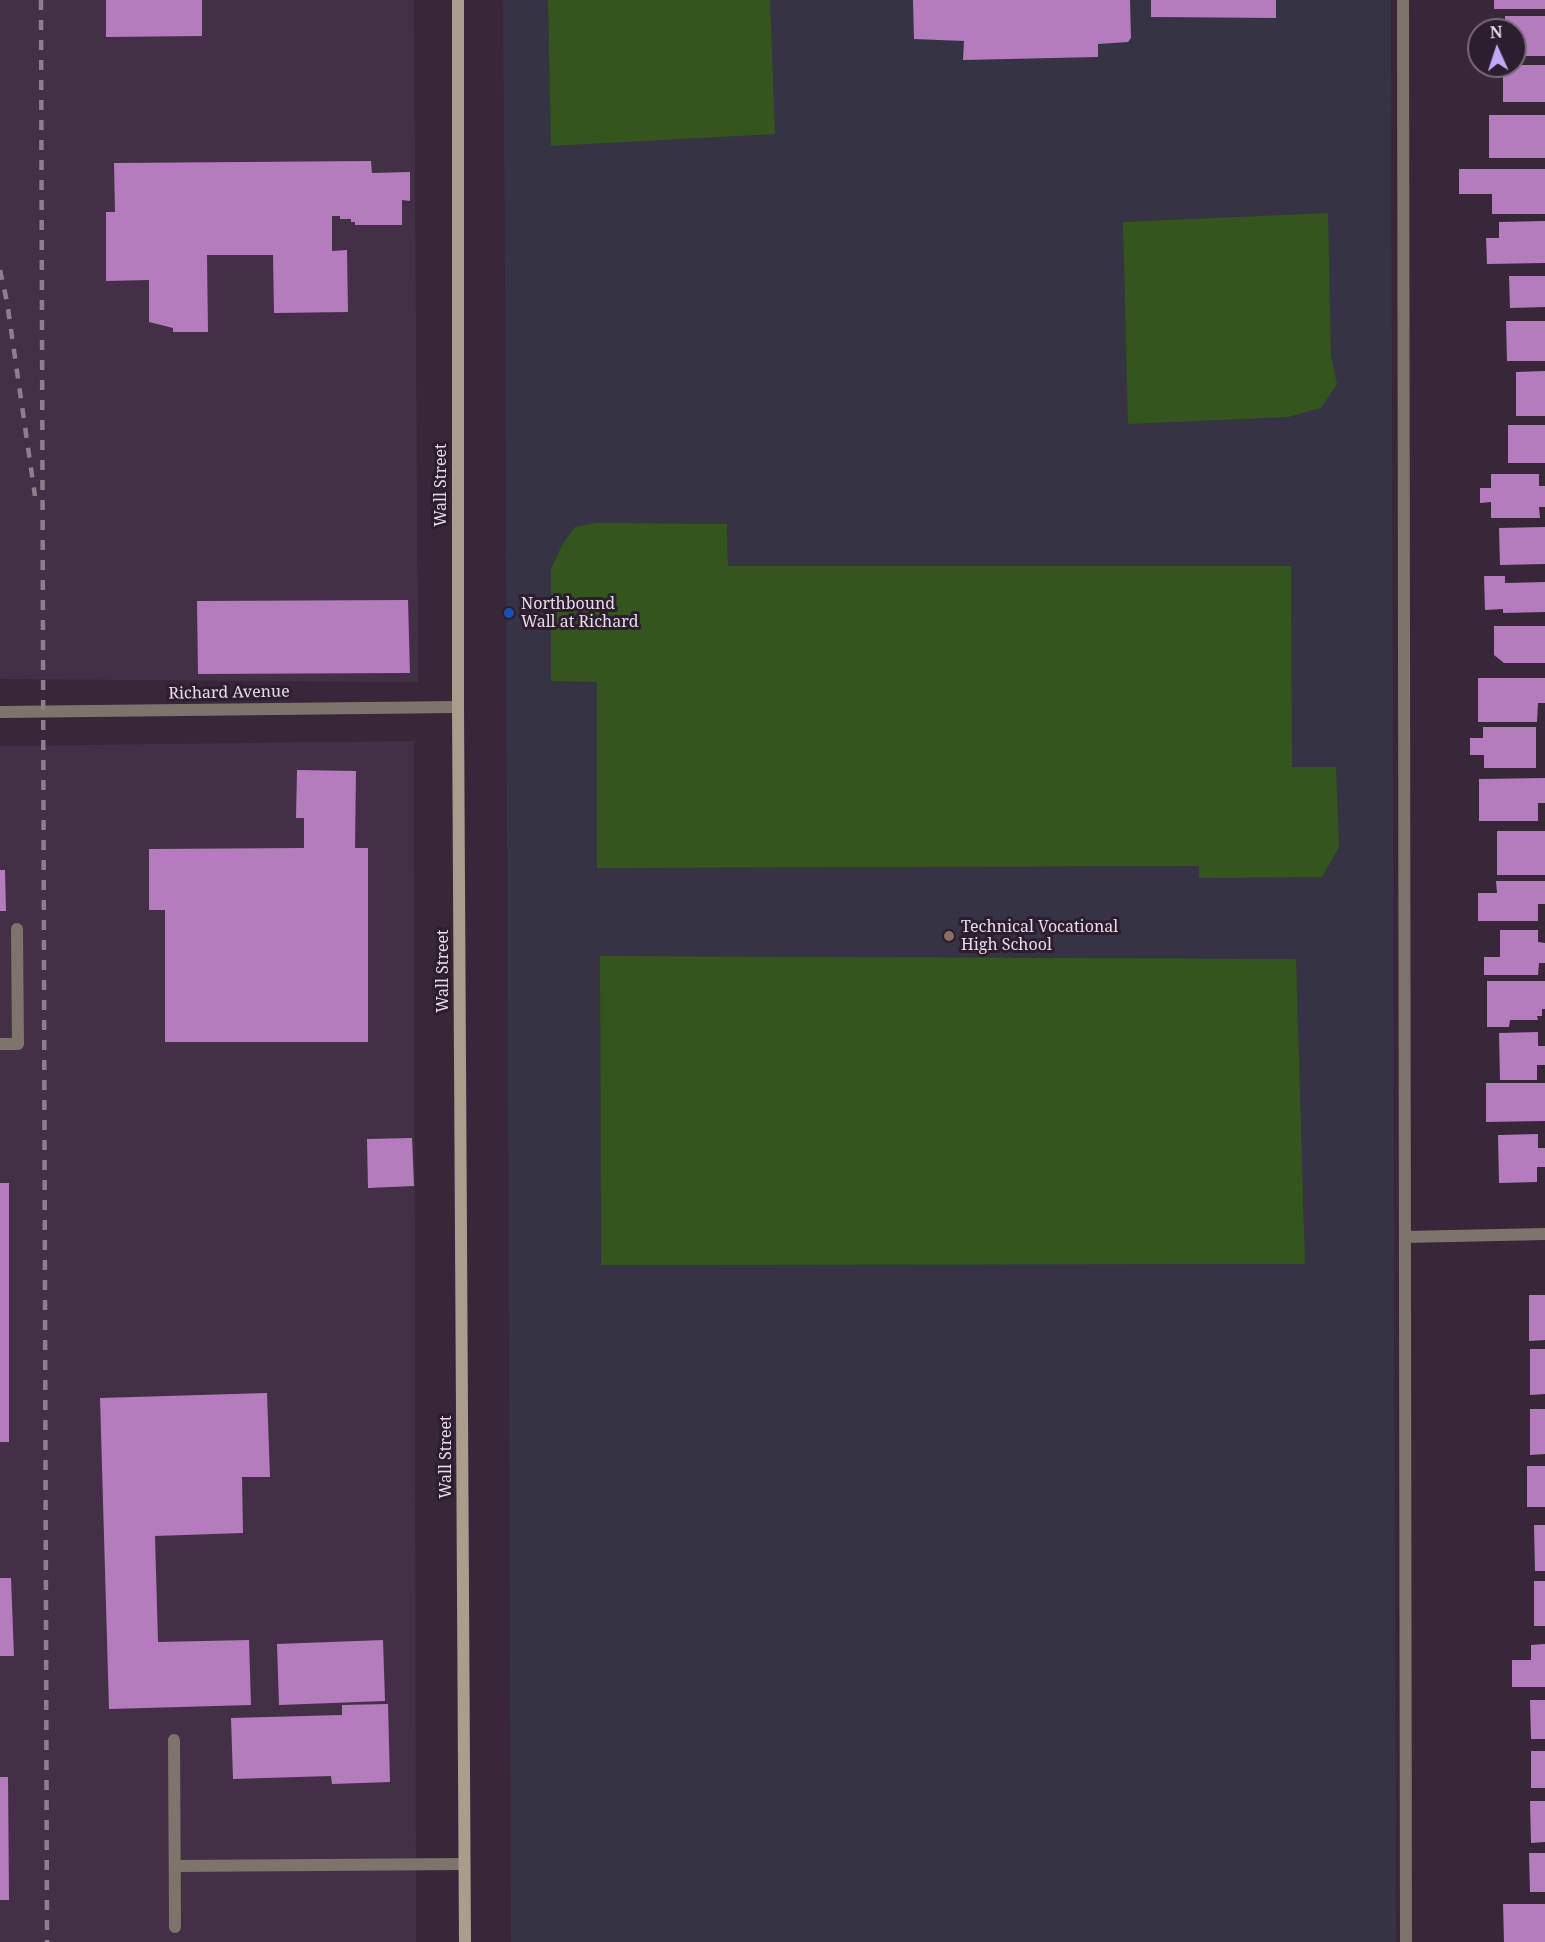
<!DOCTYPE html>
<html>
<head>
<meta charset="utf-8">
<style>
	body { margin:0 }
	#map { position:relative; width:1545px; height:1942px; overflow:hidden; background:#372739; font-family:"Noto Serif",serif }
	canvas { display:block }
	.north { position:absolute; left:1467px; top:18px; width:60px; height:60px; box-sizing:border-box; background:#2d1e2f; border:2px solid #776a79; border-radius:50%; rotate:357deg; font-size:16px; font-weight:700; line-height:24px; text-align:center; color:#e6dce7 }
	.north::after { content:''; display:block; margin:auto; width:21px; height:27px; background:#bda9f5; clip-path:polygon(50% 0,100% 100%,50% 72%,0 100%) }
</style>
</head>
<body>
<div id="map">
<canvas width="1545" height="1942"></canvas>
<div class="north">N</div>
</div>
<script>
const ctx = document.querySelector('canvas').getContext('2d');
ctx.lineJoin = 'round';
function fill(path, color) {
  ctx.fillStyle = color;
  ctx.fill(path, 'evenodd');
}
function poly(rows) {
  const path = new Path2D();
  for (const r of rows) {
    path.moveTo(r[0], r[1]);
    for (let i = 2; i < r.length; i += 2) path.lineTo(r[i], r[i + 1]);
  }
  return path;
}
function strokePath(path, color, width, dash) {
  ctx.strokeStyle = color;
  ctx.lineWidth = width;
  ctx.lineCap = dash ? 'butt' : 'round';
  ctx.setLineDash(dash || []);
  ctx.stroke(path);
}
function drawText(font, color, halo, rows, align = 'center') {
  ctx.font = font + ' "Noto Serif",serif';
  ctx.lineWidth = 6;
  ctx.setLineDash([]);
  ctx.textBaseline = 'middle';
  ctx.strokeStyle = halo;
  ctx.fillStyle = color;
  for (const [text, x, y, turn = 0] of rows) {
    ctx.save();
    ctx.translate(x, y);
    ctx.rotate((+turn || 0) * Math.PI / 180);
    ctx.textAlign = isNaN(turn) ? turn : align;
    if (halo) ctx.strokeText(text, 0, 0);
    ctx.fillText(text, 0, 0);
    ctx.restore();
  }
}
fill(poly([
	[0,0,414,0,418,682,0,679],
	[414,741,416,1942,0,1942,0,746]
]), '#433046');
fill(poly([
	[503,0,1391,0,1396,1942,511,1942,505,289]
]), '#353344');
fill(poly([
	[548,0,770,0,775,134,551,146],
	[1328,213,1331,356,1337,384,1321,408,1288,417,1128,424,1123,222],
	[596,523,727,524,728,566,1291,566,1292,767,1336,767,1339,847,1322,877,1199,878,1199,866,597,868,597,682,551,681,551,569,562,545,575,527],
	[600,956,1296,959,1305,1264,601,1265]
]), '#34551e');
fill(poly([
	[106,0,202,0,202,36,106,37],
	[913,0,1130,0,1131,38,1128,42,1098,44,1098,57,963,60,964,41,914,39],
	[1151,0,1276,0,1276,18,1151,17],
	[1494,0,1545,0,1545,9,1494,9],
	[1505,16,1545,16,1545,56,1515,56,1515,30,1505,30],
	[1515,65,1545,65,1545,102,1503,102,1503,66],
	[1489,115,1545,115,1545,158,1489,158],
	[371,161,372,173,410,172,410,201,402,200,402,225,355,225,355,222,351,222,351,219,340,219,340,216,332,216,332,251,347,250,348,312,274,313,273,255,207,255,208,332,173,332,173,328,149,322,149,280,106,281,106,212,115,212,114,163],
	[1459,169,1545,169,1545,214,1492,214,1492,194,1459,194],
	[1545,221,1545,263,1487,264,1486,238,1499,238,1499,222],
	[1509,276,1545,276,1545,307,1510,308],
	[1506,321,1545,321,1545,361,1507,361],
	[1545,371,1545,416,1516,416,1516,372],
	[1508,425,1545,425,1545,463,1508,463],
	[1491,474,1539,474,1539,486,1545,486,1545,507,1539,507,1540,518,1491,518,1491,502,1480,503,1480,488,1491,488],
	[1545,527,1545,564,1500,565,1499,528],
	[1484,576,1505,576,1505,583,1545,582,1545,612,1503,613,1503,609,1485,610],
	[408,600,410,673,198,674,197,601],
	[1494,626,1545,626,1545,663,1504,663,1494,655],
	[1478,678,1545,678,1545,703,1538,703,1537,722,1478,722],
	[1483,727,1536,727,1536,768,1484,768,1484,755,1470,755,1470,738,1483,738],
	[297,770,356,771,355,848,368,848,368,1042,165,1042,165,910,149,910,149,849,304,848,304,818,296,818],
	[1545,778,1545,803,1538,803,1538,821,1479,821,1479,779],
	[1497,831,1545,831,1545,875,1497,875],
	[0,870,5,870,6,911,0,911],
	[1496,881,1545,881,1545,904,1538,904,1538,921,1478,921,1478,893,1497,893],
	[1500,930,1538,930,1538,942,1545,943,1545,963,1539,963,1538,975,1484,975,1484,957,1500,957],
	[1487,981,1545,981,1545,1009,1542,1009,1542,1016,1537,1016,1538,1020,1510,1020,1509,1027,1487,1027],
	[1538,1032,1538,1046,1545,1046,1545,1065,1537,1065,1537,1080,1500,1080,1499,1033],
	[1486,1083,1545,1083,1545,1121,1486,1122],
	[1538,1134,1538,1148,1545,1148,1545,1167,1537,1167,1537,1182,1499,1183,1498,1135],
	[412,1138,414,1186,368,1188,367,1139],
	[0,1183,9,1183,9,1442,0,1442],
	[1529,1295,1545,1295,1545,1340,1529,1341],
	[1530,1349,1545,1349,1545,1394,1530,1395],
	[267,1393,270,1477,242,1477,243,1533,155,1536,158,1642,249,1640,251,1705,109,1709,100,1398],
	[1530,1409,1545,1409,1545,1454,1530,1455],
	[1527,1466,1545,1466,1545,1507,1527,1507],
	[1534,1525,1545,1525,1545,1571,1535,1571],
	[0,1578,11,1578,14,1656,0,1656],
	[1534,1581,1545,1581,1545,1626,1534,1626],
	[383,1640,385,1701,279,1705,277,1644],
	[1545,1644,1545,1687,1512,1687,1512,1660,1531,1660,1531,1645],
	[1530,1700,1545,1700,1545,1739,1531,1739],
	[388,1704,390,1782,332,1784,331,1776,233,1779,231,1718,342,1715,342,1705],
	[1531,1751,1545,1751,1545,1788,1531,1788],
	[0,1777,8,1777,9,1900,0,1900],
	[1530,1801,1545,1801,1545,1842,1531,1843],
	[1529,1853,1545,1853,1545,1892,1530,1892],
	[1503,1904,1545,1904,1545,1942,1504,1942]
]), '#b47cbd');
strokePath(poly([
	[1403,0,1406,1942],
	[0,1044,18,1044,17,929],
	[174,1740,175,1927],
	[175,1866,464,1864]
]), '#7d756c', 12);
strokePath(poly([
	[0,712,458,707],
	[1405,1237,1545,1234]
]), '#7d756c', 12);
strokePath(poly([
	[458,0,458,707,465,1942]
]), '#aa9d8e', 12);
strokePath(poly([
	[41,0,47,1942],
	[0,270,7,302,35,496]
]), '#8c7f8d', 4.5, [10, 10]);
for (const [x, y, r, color] of [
	[509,613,6,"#1a4fb4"],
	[949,936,6,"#8d6e63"]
]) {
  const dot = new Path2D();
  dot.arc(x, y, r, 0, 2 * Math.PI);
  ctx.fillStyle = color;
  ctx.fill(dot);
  strokePath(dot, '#2d1e2f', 2);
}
drawText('16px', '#e6dce7', '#2d1e2f', [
	["Wall Street",441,485,-90],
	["Richard Avenue",229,693,-1],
	["Wall Street",443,971,-90],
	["Wall Street",446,1457,-90]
]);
drawText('16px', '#e6dce7', '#2d1e2f', [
	["Northbound",521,604],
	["Wall at Richard",521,622],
	["Technical Vocational",961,927],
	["High School",961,945]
], 'left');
</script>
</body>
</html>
